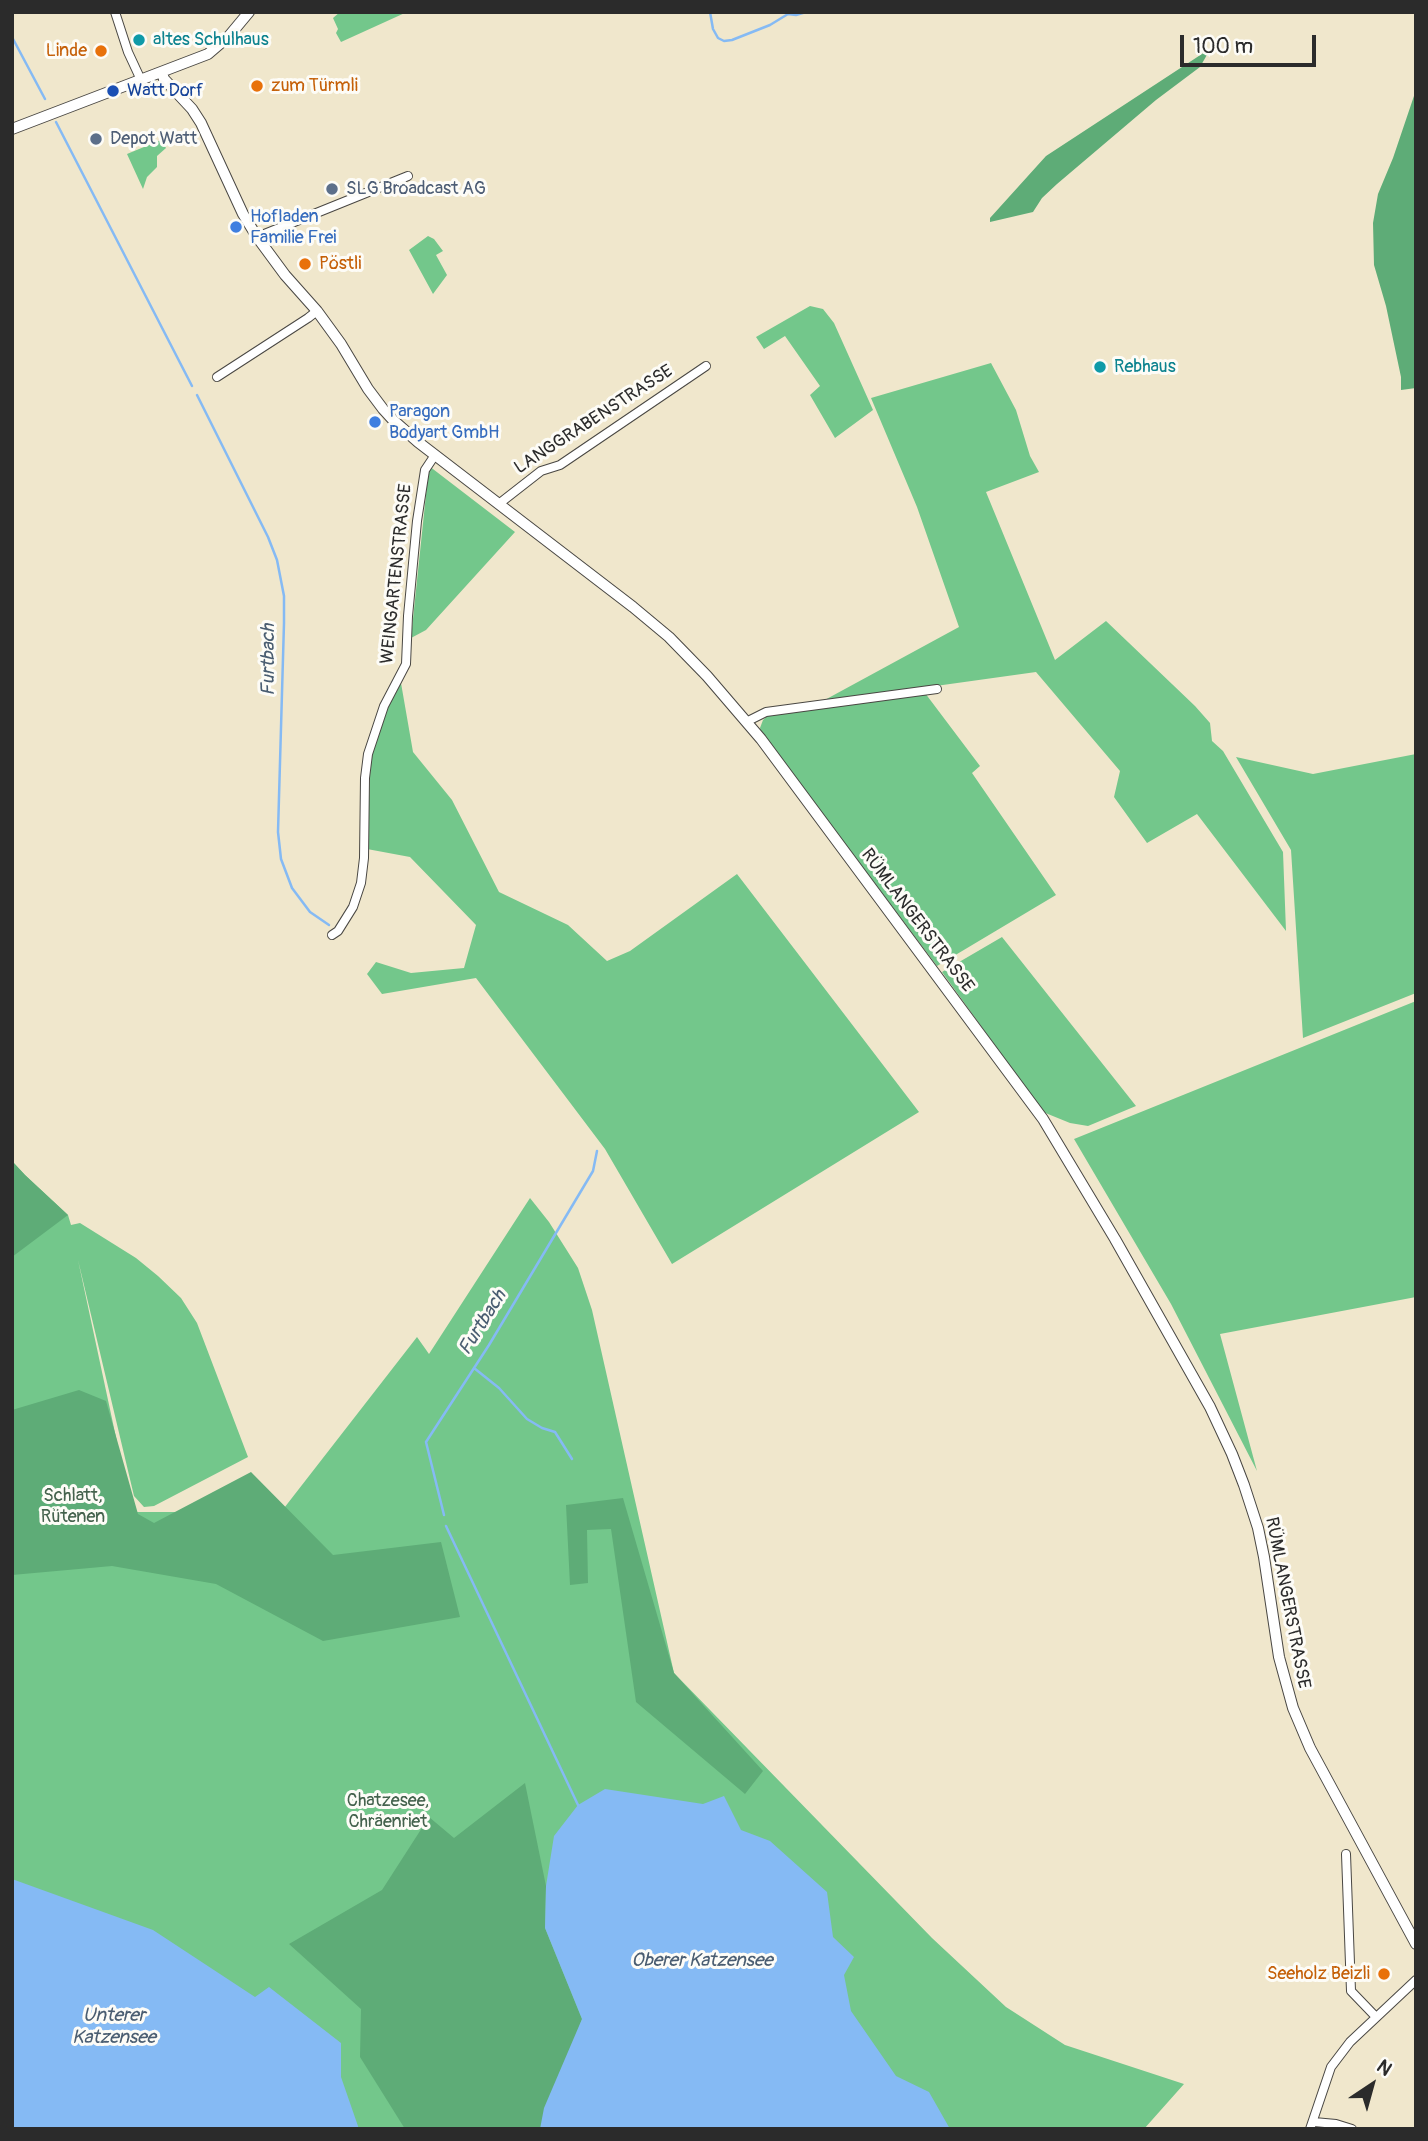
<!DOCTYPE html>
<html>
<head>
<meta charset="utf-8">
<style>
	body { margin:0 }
	#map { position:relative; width:1428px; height:2141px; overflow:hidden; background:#f0e7cc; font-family:Pangolin,sans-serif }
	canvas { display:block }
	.frame { position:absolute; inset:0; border:14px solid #2b2b2b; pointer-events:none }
	.north { position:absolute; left:1337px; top:2050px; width:70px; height:70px; -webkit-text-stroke:5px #fdfcf7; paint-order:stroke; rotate:36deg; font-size:19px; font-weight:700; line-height:28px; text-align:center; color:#2b2b2b }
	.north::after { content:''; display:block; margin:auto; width:24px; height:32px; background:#2b2b2b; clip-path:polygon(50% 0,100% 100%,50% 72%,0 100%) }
	.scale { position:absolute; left:1180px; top:35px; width:136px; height:32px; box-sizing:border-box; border:4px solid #2b2b2b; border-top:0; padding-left:9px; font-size:21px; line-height:24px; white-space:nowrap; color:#2b2b2b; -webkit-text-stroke:5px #fdfcf7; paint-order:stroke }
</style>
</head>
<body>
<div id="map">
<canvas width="1428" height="2141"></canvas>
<div class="frame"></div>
<div class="north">N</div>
<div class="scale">100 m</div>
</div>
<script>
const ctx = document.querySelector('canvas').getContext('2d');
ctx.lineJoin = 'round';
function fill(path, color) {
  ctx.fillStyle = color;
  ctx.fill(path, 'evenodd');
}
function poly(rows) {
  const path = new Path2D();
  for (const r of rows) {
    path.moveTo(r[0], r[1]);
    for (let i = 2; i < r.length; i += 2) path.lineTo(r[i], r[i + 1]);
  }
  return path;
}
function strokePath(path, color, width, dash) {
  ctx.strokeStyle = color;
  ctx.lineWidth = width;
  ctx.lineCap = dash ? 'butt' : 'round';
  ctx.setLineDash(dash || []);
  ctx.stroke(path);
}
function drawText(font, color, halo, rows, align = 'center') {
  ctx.font = font + ' Pangolin,sans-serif';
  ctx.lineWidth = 6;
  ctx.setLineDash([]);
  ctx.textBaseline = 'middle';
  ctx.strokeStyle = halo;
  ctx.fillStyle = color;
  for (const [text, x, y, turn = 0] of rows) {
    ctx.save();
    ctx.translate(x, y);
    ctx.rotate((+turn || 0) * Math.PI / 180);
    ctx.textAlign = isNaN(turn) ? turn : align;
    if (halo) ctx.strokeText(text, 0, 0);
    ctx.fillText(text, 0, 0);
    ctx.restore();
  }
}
fill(poly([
	[340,12,407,12,341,42,336,33,338,29,333,18],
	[161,140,166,148,157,156,157,167,147,177,143,189,127,154],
	[428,236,434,239,443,251,436,255,447,275,433,294,409,250],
	[810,306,823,309,834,323,873,410,835,438,810,395,820,386,785,336,764,349,756,337],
	[991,363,1016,410,1030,456,1039,472,986,492,1055,660,1106,621,1195,706,1210,723,1212,741,1223,751,1283,852,1286,931,1197,814,1147,843,1114,797,1120,771,1036,672,821,702,959,627,917,507,871,398],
	[429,466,515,532,426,630,411,638],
	[401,683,413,752,452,800,499,892,568,925,607,961,630,951,737,874,919,1112,672,1264,605,1149,476,978,382,994,367,974,376,962,411,973,464,968,476,925,410,857,367,849,371,752,387,708],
	[925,693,980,766,972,773,1056,895,937,966,761,732,760,728,763,720,768,715],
	[1416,754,1416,993,1303,1038,1291,850,1236,757,1313,774],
	[1002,937,1136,1106,1088,1126,1070,1123,1043,1112,942,972],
	[1416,1001,1416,1297,1220,1334,1257,1471,1171,1304,1074,1139],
	[12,1161,25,1175,68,1215,71,1225,80,1223,136,1258,158,1276,181,1298,197,1323,248,1457,154,1506,144,1507,134,1496,78,1260,132,1512,281,1512,417,1337,429,1354,530,1198,549,1222,578,1268,592,1310,674,1673,932,1938,1006,2007,1065,2045,1184,2084,1144,2129,12,2129]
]), '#73c78b');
fill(poly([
	[1208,50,1208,53,1200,67,1156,100,1057,184,1042,198,1033,212,990,222,990,218,1046,156],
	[1416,90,1416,388,1401,390,1401,377,1386,306,1374,265,1373,223,1378,194,1393,158],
	[12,1161,25,1175,68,1215,12,1257],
	[79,1390,106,1401,138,1514,154,1523,251,1472,333,1555,441,1542,460,1617,323,1641,216,1584,112,1566,12,1575,12,1410],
	[623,1498,674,1673,763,1771,745,1794,636,1702,611,1529,587,1530,588,1583,570,1585,566,1505],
	[525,1783,546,1886,545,1928,582,2019,543,2129,405,2129,360,2057,361,2009,289,1944,382,1890,429,1817,454,1838]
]), '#5eac77');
fill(poly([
	[605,1789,703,1804,724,1796,741,1830,770,1841,827,1892,833,1937,854,1957,844,1975,851,2011,896,2076,929,2092,950,2129,540,2129,544,2108,582,2019,545,1928,546,1886,554,1836,578,1805],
	[12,1879,153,1930,255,1997,269,1987,341,2043,341,2077,359,2129,12,2129]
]), '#85baf4');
strokePath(poly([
	[710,12,713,29,718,38,724,41,732,40,770,25,788,14,796,15,806,12],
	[12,37,45,99],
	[56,122,192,386],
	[197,395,268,537,277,560,284,596,284,623,278,832,281,859,292,888,310,912,329,925],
	[474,1368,499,1388,527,1419,542,1428,555,1432,572,1459],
	[444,1515,426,1442,489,1345,593,1171,597,1151],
	[446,1526,578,1805]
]), '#85baf4', 2.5);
const minor = poly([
	[115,12,128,52,141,80],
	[257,237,408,176],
	[217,377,308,318,317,311],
	[500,503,541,471,560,465,706,366],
	[748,721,766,712,937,689],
	[332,935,338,931,353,907,361,883,364,858,365,778,368,754,384,706,406,664,408,616,417,521,425,470,435,455],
	[1346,1854,1351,1991,1376,2017],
	[1314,2122,1336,2124,1352,2129],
	[1310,2129,1331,2067,1350,2042,1416,1980]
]);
const tertiary = poly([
	[162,73,164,79,192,109,201,123,243,214,257,237,285,275,317,311,341,344,368,389,383,409,393,420,418,442,633,607,669,637,707,676,761,739,1043,1119,1115,1239,1210,1407,1232,1454,1244,1485,1258,1528,1264,1557,1279,1657,1293,1708,1310,1748,1416,1944],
	[12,129,208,54,229,36,249,12]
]);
strokePath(minor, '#494743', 10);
strokePath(tertiary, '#494743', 12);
strokePath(minor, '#fff', 8);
strokePath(tertiary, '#fff', 10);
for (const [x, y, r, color] of [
	[139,40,7,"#0f9aa8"],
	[101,51,7,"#e8710a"],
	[257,86,7,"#e8710a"],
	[113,91,7,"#1a4fb4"],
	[96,139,7,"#5c6f8a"],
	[332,189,7,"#5c6f8a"],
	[236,227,7,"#3f7fe0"],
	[305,264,7,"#e8710a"],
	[1100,367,7,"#0f9aa8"],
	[375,422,7,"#3f7fe0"],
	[1384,1974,7,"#e8710a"]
]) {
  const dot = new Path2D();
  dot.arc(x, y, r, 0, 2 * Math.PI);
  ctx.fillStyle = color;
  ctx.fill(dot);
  strokePath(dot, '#fdfcf7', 2.5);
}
drawText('18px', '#0d838f', '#fdfcf7', [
	["altes Schulhaus",153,40],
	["Rebhaus",1114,367]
], 'left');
drawText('18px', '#c56008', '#fdfcf7', [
	["Linde",87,51],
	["zum Türmli",271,86,"left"],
	["Pöstli",319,264,"left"],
	["Seeholz Beizli",1370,1974]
], 'right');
drawText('18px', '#164399', '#fdfcf7', [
	["Watt Dorf",127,91]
], 'left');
drawText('18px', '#4e5e75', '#fdfcf7', [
	["Depot Watt",110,139],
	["SLG Broadcast AG",346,189]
], 'left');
drawText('18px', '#366cbe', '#fdfcf7', [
	["Hofladen",250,217],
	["Familie Frei",250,238],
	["Paragon",389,412],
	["Bodyart GmbH",389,433]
], 'left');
drawText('18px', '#2b2b2b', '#fdfcf7', [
	["LANGGRABENSTRASSE",594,420,-33],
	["WEINGARTENSTRASSE",397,574,-84],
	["RÜMLANGERSTRASSE",917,921,53],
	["RÜMLANGERSTRASSE",1287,1603,79]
]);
drawText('18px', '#44624d', '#fdfcf7', [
	["Schlatt,",73,1496],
	["Rütenen",73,1517],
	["Chatzesee,",388,1801],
	["Chräenriet",388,1822]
]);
drawText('italic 19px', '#4a5d71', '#fdfcf7', [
	["Furtbach",269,660,-90],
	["Furtbach",483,1323,-58],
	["Oberer Katzensee",702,1961],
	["Unterer",114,2016],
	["Katzensee",114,2038]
]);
</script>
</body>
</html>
